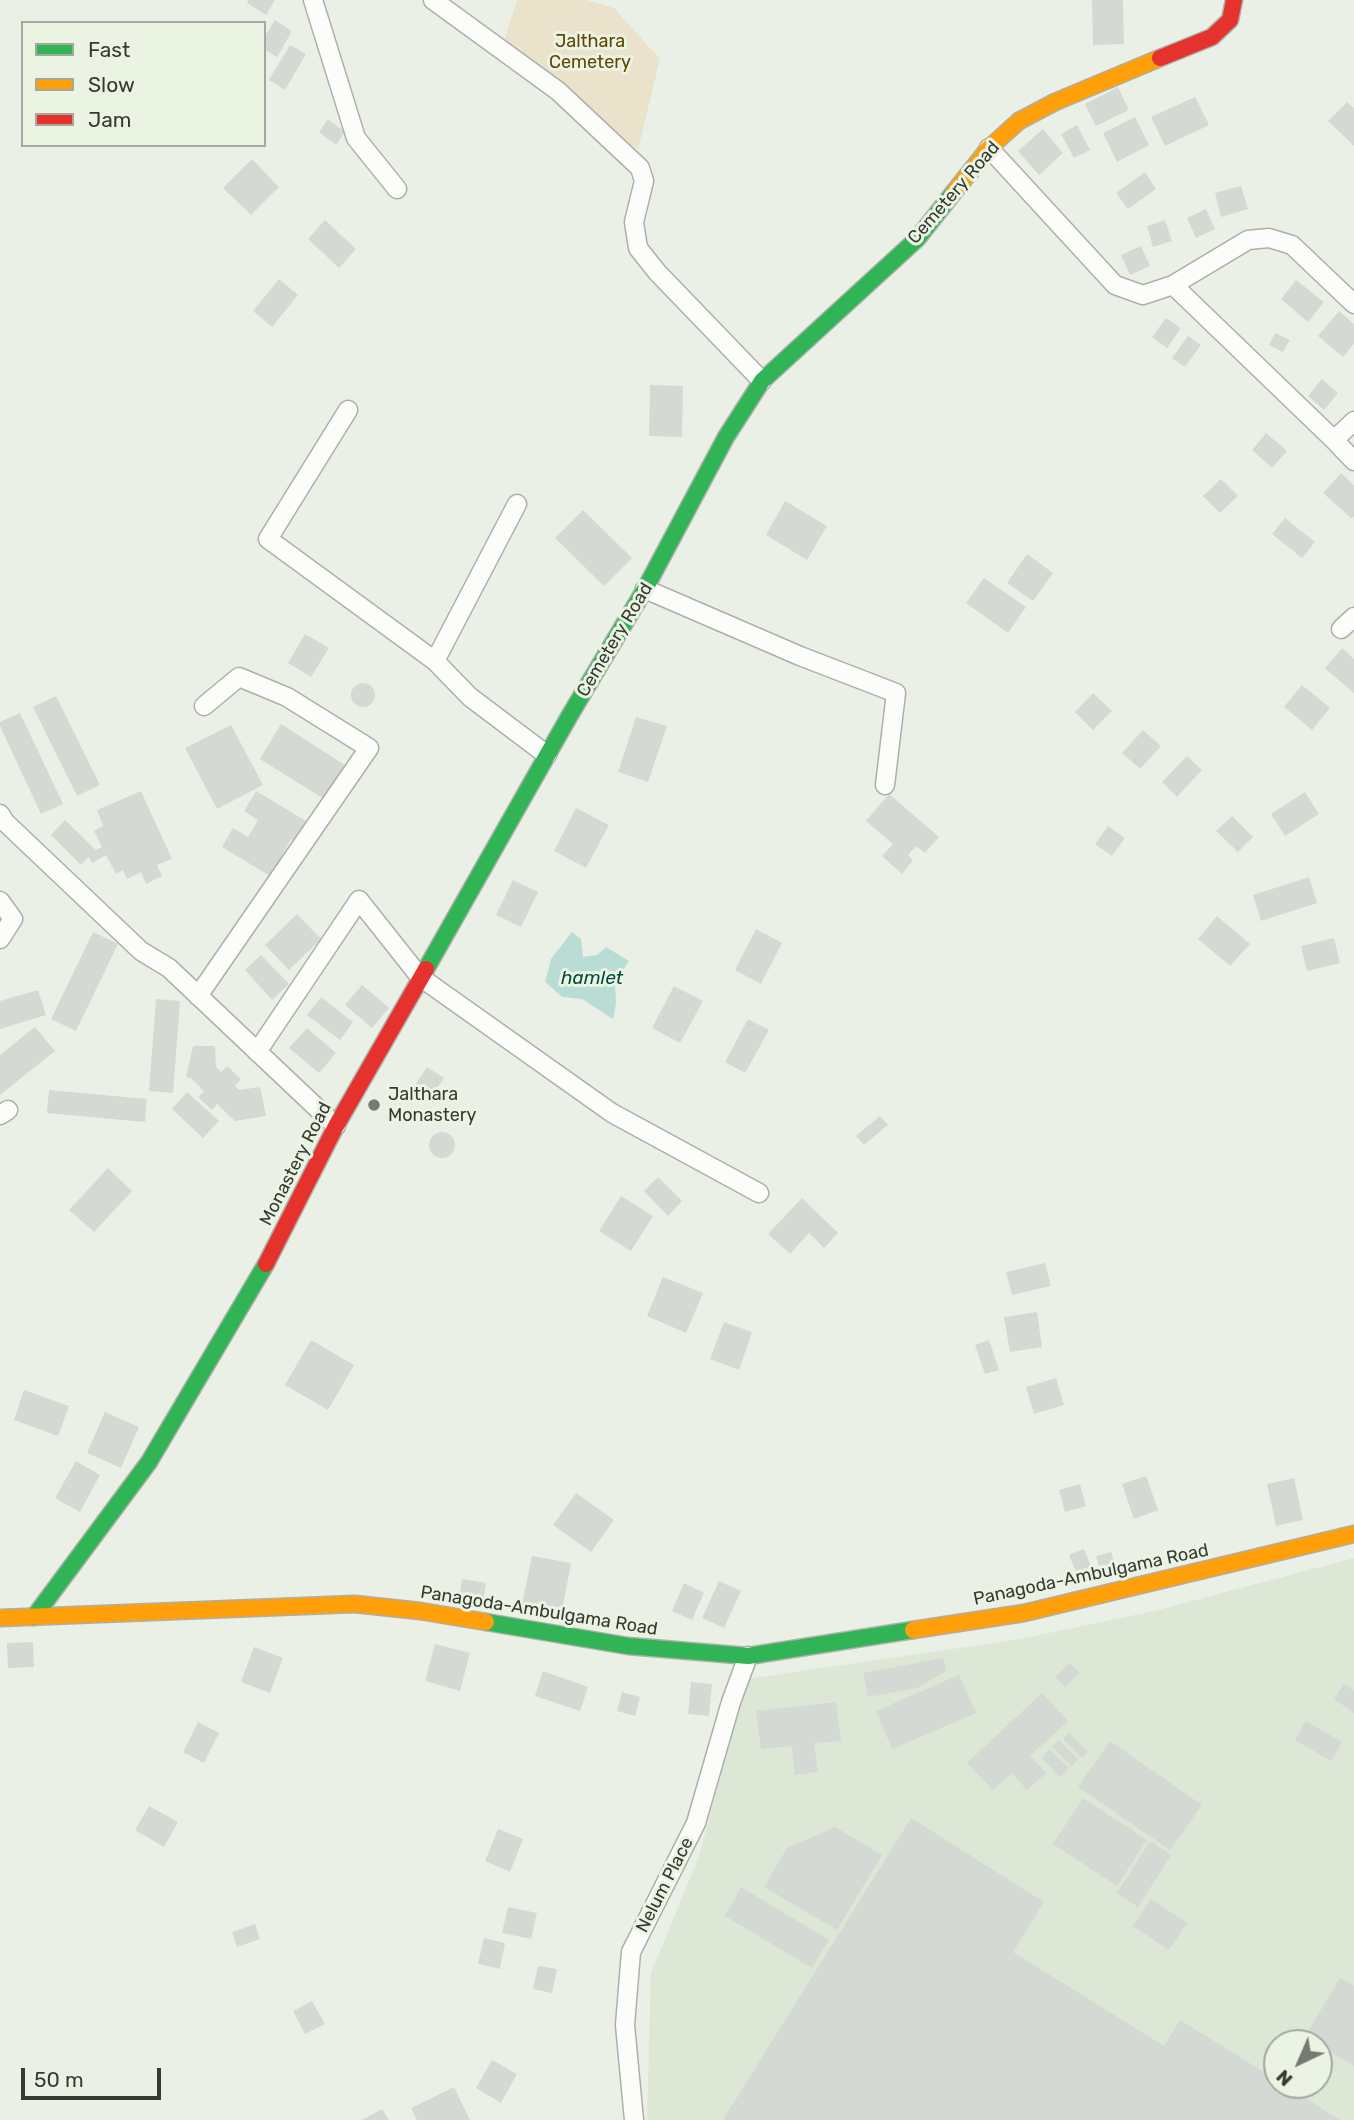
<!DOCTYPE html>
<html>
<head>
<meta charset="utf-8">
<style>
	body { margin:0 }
	#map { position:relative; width:1354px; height:2120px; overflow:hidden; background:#ebf0e7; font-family:Rubik,sans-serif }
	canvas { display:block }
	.legend { position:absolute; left:21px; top:21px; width:245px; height:126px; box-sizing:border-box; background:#ebf4e3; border:2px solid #a3aa9d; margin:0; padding:9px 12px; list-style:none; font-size:21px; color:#373a34 }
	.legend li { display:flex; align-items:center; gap:14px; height:35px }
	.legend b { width:35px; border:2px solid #a3aa9d }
	.north { position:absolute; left:1263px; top:2029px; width:70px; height:70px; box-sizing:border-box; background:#ebf4e3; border:2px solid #a3aa9d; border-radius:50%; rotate:224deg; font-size:19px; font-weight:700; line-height:28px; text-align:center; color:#373a34 }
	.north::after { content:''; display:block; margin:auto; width:24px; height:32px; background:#767a73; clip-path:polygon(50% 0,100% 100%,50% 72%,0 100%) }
	.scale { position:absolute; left:21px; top:2068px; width:140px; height:32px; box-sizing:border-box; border:4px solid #373a34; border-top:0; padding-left:9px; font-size:21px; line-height:24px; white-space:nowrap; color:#373a34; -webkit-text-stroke:5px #ebf4e3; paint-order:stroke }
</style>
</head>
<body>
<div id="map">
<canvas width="1354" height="2120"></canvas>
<ul class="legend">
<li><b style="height:9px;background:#30b455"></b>Fast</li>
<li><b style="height:9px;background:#ff9f0a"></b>Slow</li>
<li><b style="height:9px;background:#e5322d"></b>Jam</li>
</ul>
<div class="north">N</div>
<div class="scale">50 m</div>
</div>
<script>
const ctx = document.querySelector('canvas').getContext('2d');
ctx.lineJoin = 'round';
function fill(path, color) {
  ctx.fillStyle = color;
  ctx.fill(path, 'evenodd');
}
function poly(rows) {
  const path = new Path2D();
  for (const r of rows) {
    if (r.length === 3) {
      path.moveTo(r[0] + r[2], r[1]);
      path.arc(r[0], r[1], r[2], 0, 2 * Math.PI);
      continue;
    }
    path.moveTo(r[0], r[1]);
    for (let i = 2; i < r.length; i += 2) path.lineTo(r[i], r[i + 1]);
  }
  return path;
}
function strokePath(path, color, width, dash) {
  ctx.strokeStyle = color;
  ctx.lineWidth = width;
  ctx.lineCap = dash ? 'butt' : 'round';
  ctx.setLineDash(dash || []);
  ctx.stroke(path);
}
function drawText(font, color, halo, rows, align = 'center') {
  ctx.font = font + ' Rubik,sans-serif';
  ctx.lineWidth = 6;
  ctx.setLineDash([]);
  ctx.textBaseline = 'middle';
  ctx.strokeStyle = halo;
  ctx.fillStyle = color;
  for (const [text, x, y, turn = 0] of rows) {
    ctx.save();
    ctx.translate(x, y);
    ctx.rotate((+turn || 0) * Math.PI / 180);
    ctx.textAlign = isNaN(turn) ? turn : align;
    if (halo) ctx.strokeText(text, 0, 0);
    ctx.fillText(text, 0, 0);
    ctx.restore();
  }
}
fill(poly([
	[1354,1558,1354,2120,647,2120,651,1973,698,1859,747,1679,1020,1639,1154,1611],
	[1277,2043,1319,2043,1319,2085,1277,2085]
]), '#dde7d6');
fill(poly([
	[517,0,587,0,614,8,660,59,638,150,503,44]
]), '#ebe2cc');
fill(poly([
	[572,932,581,939,583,957,597,955,606,947,629,961,615,984,616,1004,613,1019,582,999,562,997,545,982,551,959]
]), '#b9ddd4');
fill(poly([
	[248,0,275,0,266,15,247,3],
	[1092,0,1123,0,1124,44,1093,45],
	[275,20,292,31,277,57,264,49,264,38],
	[290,45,306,54,285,90,269,80],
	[1118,87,1129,110,1096,126,1085,104],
	[1195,97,1209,125,1165,146,1151,117],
	[1347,102,1354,108,1354,146,1328,121],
	[1135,117,1149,145,1117,162,1103,133],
	[328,119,345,132,336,145,319,132],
	[1077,125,1090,150,1074,158,1061,134],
	[1043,129,1063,153,1039,175,1018,151],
	[252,159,279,187,251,215,223,188],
	[1145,172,1156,189,1128,209,1116,193],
	[1241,186,1248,209,1221,217,1215,193],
	[1206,209,1215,229,1196,238,1187,218],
	[325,220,356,249,339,268,308,239],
	[1165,220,1172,241,1153,247,1147,226],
	[1141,246,1150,266,1130,275,1121,255],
	[279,279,298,295,272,327,253,311],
	[1296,280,1324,302,1308,322,1281,299],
	[1339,311,1354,324,1354,344,1343,357,1318,336],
	[1166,318,1181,328,1167,348,1152,337],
	[1275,333,1290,340,1283,352,1269,345],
	[1188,336,1201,345,1185,367,1172,358],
	[1322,379,1338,393,1324,410,1308,396],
	[650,385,683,386,682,437,649,436],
	[1266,433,1287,451,1272,468,1252,450],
	[1341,473,1354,485,1354,516,1352,519,1323,493],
	[1221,479,1238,496,1220,513,1203,496],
	[785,501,827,526,807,560,766,535],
	[583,510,632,558,604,586,555,538],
	[1285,518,1315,542,1302,558,1272,534],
	[1027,554,1053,573,1033,601,1007,583],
	[984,578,1026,607,1008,633,966,603],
	[305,634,329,648,311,677,288,663],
	[1342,648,1354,659,1354,693,1325,668],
	[363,695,12],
	[1302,685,1330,708,1312,730,1284,707],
	[1093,693,1112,711,1093,730,1075,712],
	[56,696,100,785,77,796,33,707],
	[20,713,63,804,41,814,0,726,0,722],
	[636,717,667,726,648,782,618,772],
	[281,724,345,765,324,799,260,759],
	[231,725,263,785,217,809,185,748],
	[1143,730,1161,746,1140,769,1122,753],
	[1187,756,1202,770,1177,797,1162,782],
	[141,791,172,859,157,865,162,876,146,884,141,872,127,879,123,870,116,874,106,855,92,863,89,857,81,865,51,835,65,820,96,850,102,847,94,831,103,826,97,810],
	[256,791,306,821,295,841,291,839,281,857,286,860,275,879,222,847,233,828,248,837,258,820,244,811],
	[1305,792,1319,814,1285,836,1271,814],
	[889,794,939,837,925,853,916,846,908,855,913,860,902,874,882,856,893,844,866,821],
	[576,808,609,825,586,868,554,851],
	[1232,816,1253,837,1238,852,1216,831],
	[1108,826,1125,838,1112,856,1095,844],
	[1309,877,1317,903,1261,921,1253,895],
	[513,880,538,892,521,927,496,915],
	[297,914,321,939,289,970,265,945],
	[1217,916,1250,944,1230,966,1198,939],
	[756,929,782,943,761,984,735,970],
	[93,932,118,944,76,1031,51,1019],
	[1334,938,1340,963,1307,971,1301,946],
	[261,955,289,984,272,1000,245,970],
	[362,985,389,1008,372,1028,345,1005],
	[674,986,703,1001,680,1043,652,1028],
	[38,990,46,1015,0,1029,0,1001],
	[321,997,353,1022,340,1040,307,1015],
	[156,999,180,1001,173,1093,149,1091],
	[748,1019,769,1030,745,1073,725,1062],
	[35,1027,55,1051,0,1095,0,1055],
	[307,1028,336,1053,319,1073,289,1048],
	[193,1046,215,1046,216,1067,221,1072,227,1066,241,1079,235,1086,239,1090,260,1087,266,1116,235,1121,217,1104,212,1110,198,1097,204,1091,191,1078,186,1077],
	[427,1067,444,1078,430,1099,413,1088],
	[49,1090,147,1099,145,1122,47,1113],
	[187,1092,219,1121,203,1138,172,1109],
	[880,1116,888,1125,864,1145,856,1136],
	[442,1145,13],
	[108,1168,132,1191,94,1232,69,1210],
	[658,1177,682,1201,668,1216,644,1191],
	[621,1196,653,1216,631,1251,599,1231],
	[802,1198,838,1233,824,1248,809,1233,790,1254,768,1234],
	[1045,1263,1051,1286,1012,1295,1006,1272],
	[663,1277,703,1293,686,1333,647,1316],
	[1037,1312,1042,1347,1010,1352,1004,1317],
	[724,1322,752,1332,739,1370,710,1359],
	[311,1340,354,1365,328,1410,285,1385],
	[989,1340,999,1370,985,1374,975,1345],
	[1056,1378,1064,1405,1034,1414,1026,1387],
	[24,1390,69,1406,58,1436,14,1420],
	[105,1412,139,1427,121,1468,87,1453],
	[76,1461,100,1475,80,1512,55,1498],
	[1146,1476,1158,1510,1134,1519,1122,1484],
	[1294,1478,1303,1520,1276,1526,1267,1484],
	[1080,1484,1086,1506,1065,1512,1059,1490],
	[576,1493,614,1520,591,1552,553,1525],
	[1084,1549,1094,1574,1079,1580,1069,1555],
	[1111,1552,1118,1574,1103,1578,1096,1556],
	[532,1556,571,1563,561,1617,521,1609],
	[462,1579,486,1583,482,1608,458,1603],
	[719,1581,741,1591,724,1628,702,1618],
	[684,1583,704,1593,692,1620,672,1611],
	[33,1642,34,1667,8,1668,7,1643],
	[435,1644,470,1653,460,1691,425,1681],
	[254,1647,283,1658,270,1693,241,1682],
	[943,1658,946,1671,917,1688,868,1697,863,1673],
	[1070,1663,1079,1673,1065,1687,1055,1677],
	[543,1671,588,1687,580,1711,535,1696],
	[959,1675,976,1713,892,1749,876,1711],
	[691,1682,712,1684,709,1716,688,1714],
	[1344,1684,1354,1691,1354,1713,1334,1699],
	[622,1692,640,1697,635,1716,617,1711],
	[1042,1693,1068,1721,1030,1756,1046,1773,1027,1790,1012,1773,993,1790,967,1763],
	[836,1702,841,1741,814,1743,818,1772,795,1775,792,1746,761,1749,756,1711],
	[1306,1721,1342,1742,1331,1761,1295,1740],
	[198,1722,219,1733,204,1763,183,1752],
	[1069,1733,1088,1752,1082,1758,1063,1739],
	[1059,1740,1078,1759,1072,1766,1052,1747],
	[1110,1741,1202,1805,1170,1850,1078,1787],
	[1050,1749,1069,1768,1060,1777,1041,1758],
	[1083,1798,1147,1840,1117,1886,1053,1844],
	[149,1806,178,1822,164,1847,135,1830],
	[911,1818,1044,1902,1013,1952,1164,2046,1180,2020,1277,2080,1277,2085,1285,2085,1340,2120,723,2120],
	[835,1827,882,1855,837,1930,764,1887,787,1848],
	[498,1829,523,1839,510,1872,485,1861],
	[1150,1841,1171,1855,1138,1907,1117,1893],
	[741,1887,829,1940,812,1968,725,1916],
	[1151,1899,1187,1923,1169,1950,1133,1926],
	[508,1907,537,1913,531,1939,502,1933],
	[255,1924,260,1939,237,1947,232,1932],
	[484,1938,505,1943,500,1969,478,1964],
	[538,1966,557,1969,552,1993,533,1989],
	[1340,1978,1354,1986,1354,2066,1319,2045,1319,2043,1305,2036],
	[312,2001,325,2024,305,2034,293,2011],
	[492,2060,517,2074,501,2103,476,2088],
	[454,2087,470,2120,417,2120,411,2108],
	[382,2109,389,2120,362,2120]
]), '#d4d9d3');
const street = poly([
	[313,0,356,138,397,189],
	[433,0,558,91,640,168,644,181,634,222,638,248,657,272,762,381],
	[989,148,1115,285,1143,295,1173,285,1334,440,1354,421],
	[1173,285,1248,240,1269,238,1292,245,1354,304],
	[348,410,268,539,435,661],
	[1334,440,1354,461],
	[517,504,435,661,470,697,547,755],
	[645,589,800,656,896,693,885,785],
	[1341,629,1354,617],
	[0,814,5,822,141,951,169,968,336,1126],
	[0,901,13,919,0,939],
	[198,996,369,748,287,697,239,677,204,706],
	[257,1052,359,900,420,977,612,1113,759,1193],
	[0,1115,8,1110],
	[634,2120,625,2025,631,1952,696,1823,731,1702,748,1656]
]);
const fast = poly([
	[426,969,570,715,645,589,726,437,762,381,917,239,954,192],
	[34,1617,149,1462,266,1264],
	[486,1622,628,1646,748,1656,913,1630]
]);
const slow = poly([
	[954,192,989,148,1019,121,1055,102,1160,58],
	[0,1618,355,1604,420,1611,486,1622],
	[913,1630,1024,1613,1354,1534]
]);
const jam = poly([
	[1160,58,1212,37,1230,20,1234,0],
	[266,1264,336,1126,426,969]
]);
strokePath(street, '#acb0a9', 21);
strokePath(fast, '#acb0a9', 19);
strokePath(slow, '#acb0a9', 19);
strokePath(jam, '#acb0a9', 19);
strokePath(street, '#fcfdfb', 18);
strokePath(fast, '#30b455', 16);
strokePath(slow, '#ff9f0a', 16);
strokePath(jam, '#e5322d', 16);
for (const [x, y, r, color] of [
	[374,1105,7,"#767a73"]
]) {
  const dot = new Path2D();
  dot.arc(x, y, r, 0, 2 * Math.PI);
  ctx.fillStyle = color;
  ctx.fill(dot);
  strokePath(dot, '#ebf4e3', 2.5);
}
drawText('18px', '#624504', '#ebf4e3', [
	["Jalthara",590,42],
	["Cemetery",590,63]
]);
drawText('18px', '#373a34', '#ebf4e3', [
	["Cemetery Road",954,193,-49],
	["Cemetery Road",615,640,-59],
	["Monastery Road",296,1164,-63],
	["Panagoda-Ambulgama Road",1091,1575,-12],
	["Panagoda-Ambulgama Road",539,1611,9],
	["Nelum Place",665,1885,-63]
]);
drawText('18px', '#373a34', '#ebf4e3', [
	["Jalthara",388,1095],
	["Monastery",388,1116]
], 'left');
drawText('italic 19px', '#004a41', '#ebf4e3', [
	["hamlet",592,979]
]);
</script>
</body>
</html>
